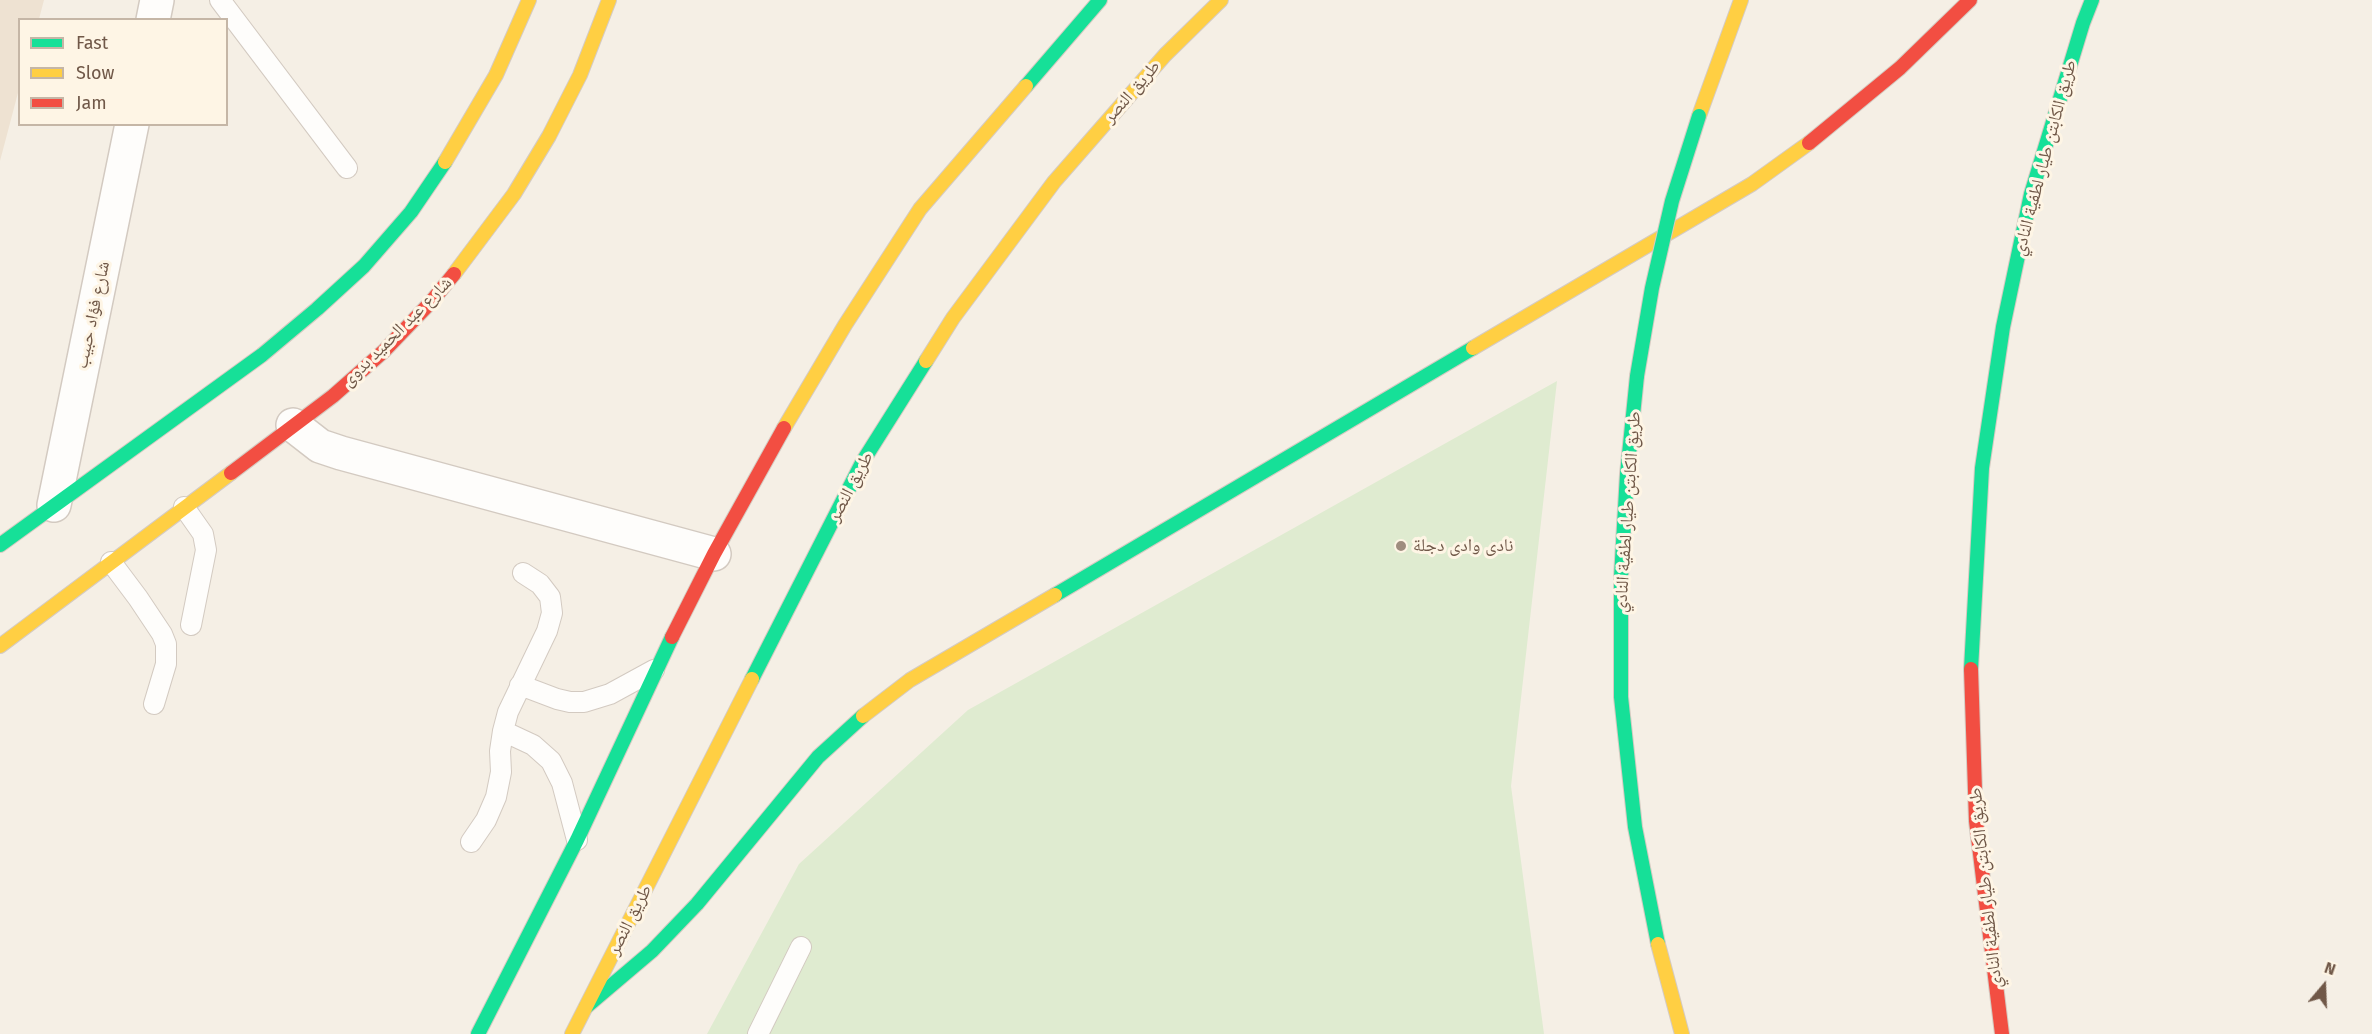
<!DOCTYPE html>
<html>
<head>
<meta charset="utf-8">
<style>
	body { margin:0 }
	#map { position:relative; width:2372px; height:1034px; overflow:hidden; background:#f5efe5; font-family:"Fira Sans",sans-serif }
	canvas { display:block }
	.legend { position:absolute; left:18px; top:18px; width:210px; height:108px; box-sizing:border-box; background:#fef5e5; border:2px solid #c5b6a6; margin:0; padding:8px 10px; list-style:none; font-size:18px; color:#705848 }
	.legend li { display:flex; align-items:center; gap:12px; height:30px }
	.legend b { width:30px; border:2px solid #c5b6a6 }
	.north { position:absolute; left:2294px; top:956px; width:60px; height:60px; -webkit-text-stroke:4px #fef5e5; paint-order:stroke; rotate:19deg; font-size:16px; font-weight:700; line-height:24px; text-align:center; color:#705848 }
	.north::after { content:''; display:block; margin:auto; width:21px; height:27px; background:#705848; clip-path:polygon(50% 0,100% 100%,50% 72%,0 100%) }
</style>
</head>
<body>
<div id="map">
<canvas width="2372" height="1034"></canvas>
<ul class="legend">
<li><b style="height:8px;background:#16e098"></b>Fast</li>
<li><b style="height:8px;background:#ffcf43"></b>Slow</li>
<li><b style="height:8px;background:#f24e42"></b>Jam</li>
</ul>
<div class="north">N</div>
</div>
<script>
const ctx = document.querySelector('canvas').getContext('2d');
ctx.lineJoin = 'round';
function fill(path, color) {
  ctx.fillStyle = color;
  ctx.fill(path, 'evenodd');
}
function poly(rows) {
  const path = new Path2D();
  for (const r of rows) {
    path.moveTo(r[0], r[1]);
    for (let i = 2; i < r.length; i += 2) path.lineTo(r[i], r[i + 1]);
  }
  return path;
}
function strokePath(path, color, width, dash) {
  ctx.strokeStyle = color;
  ctx.lineWidth = width;
  ctx.lineCap = dash ? 'butt' : 'round';
  ctx.setLineDash(dash || []);
  ctx.stroke(path);
}
function drawText(font, color, halo, rows, align = 'center') {
  ctx.font = font + ' "Fira Sans","Noto Naskh Arabic",sans-serif';
  ctx.lineWidth = 6;
  ctx.setLineDash([]);
  ctx.textBaseline = 'middle';
  ctx.strokeStyle = halo;
  ctx.fillStyle = color;
  for (const [text, x, y, turn = 0] of rows) {
    ctx.save();
    ctx.translate(x, y);
    ctx.rotate((+turn || 0) * Math.PI / 180);
    ctx.textAlign = isNaN(turn) ? turn : align;
    if (halo) ctx.strokeText(text, 0, 0);
    ctx.fillText(text, 0, 0);
    ctx.restore();
  }
}
fill(poly([
	[0,0,44,0,39,19,20,20,19,89,0,161]
]), '#eee2d2');
fill(poly([
	[1557,381,1511,786,1544,1034,707,1034,799,864,968,710]
]), '#dfebd0');
const lane = poly([
	[220,0,347,168],
	[184,507,203,534,206,550,191,625],
	[111,562,138,598,162,634,166,644,166,664,154,704],
	[520,685,557,699,570,702,584,702,610,694,654,670],
	[503,731,533,745,551,761,562,783,577,840],
	[471,842,486,820,496,797,501,772,500,751,503,731,508,712,547,631,552,613,550,597,540,584,523,573],
	[758,1034,801,947]
]);
const street = poly([
	[153,20,157,0],
	[293,425,320,446,341,453,714,554],
	[54,505,132,124]
]);
const fast = poly([
	[1026,86,1100,0],
	[1637,376,1627,474,1621,577,1621,697,1635,827,1658,944],
	[0,545,262,355,317,309,364,266,411,212,445,162],
	[1055,595,1473,348],
	[1971,669,1982,468,2003,327,2031,194,2083,23,2092,0],
	[752,679,863,461,926,361],
	[586,1007,652,951,697,904,818,757,863,716],
	[478,1034,577,840,672,637]
]);
const slow = poly([
	[1699,116,1741,0],
	[445,162,496,75,529,0],
	[454,274,514,194,549,136,580,75,609,0],
	[1473,348,1752,184,1809,143],
	[926,361,953,318,1054,182,1165,55,1221,0],
	[784,428,845,325,920,209,1026,86],
	[0,646,231,473],
	[863,716,910,680,1055,595],
	[1658,944,1682,1034],
	[572,1034,752,679]
]);
const jam = poly([
	[1809,143,1900,68,1970,0],
	[231,473,333,396,384,351,431,302,454,274],
	[672,637,714,554,784,428],
	[1971,669,1976,821,2002,1034]
]);
strokePath(lane, '#d3cac1', 22);
strokePath(street, '#d3cac1', 36);
strokePath(fast, '#d5cbc2', 16);
strokePath(slow, '#d5cbc2', 16);
strokePath(jam, '#d5cbc2', 16);
strokePath(lane, '#fefdfb', 20);
strokePath(street, '#fefdfb', 33);
strokePath(fast, '#16e098', 14);
strokePath(slow, '#ffcf43', 14);
strokePath(jam, '#f24e42', 14);
const fastBridge = poly([
	[1637,376,1652,288,1672,201,1699,116]
]);
strokePath(fastBridge, '#d5cbc2', 16, []);
strokePath(fastBridge, '#16e098', 14);
for (const [x, y, r, color] of [
	[1401,546,6,"#9f8d7f"]
]) {
  const dot = new Path2D();
  dot.arc(x, y, r, 0, 2 * Math.PI);
  ctx.fillStyle = color;
  ctx.fill(dot);
  strokePath(dot, '#fef5e5', 2);
}
drawText('18px', '#705848', '#fef5e5', [
	["طريق النصر",1132,92,-49],
	["طريق الكابتن طيار لطفية النادي",2045,158,-75],
	["شارع فؤاد حبيب",93,315,-78],
	["شارع عبد الحميد بدوى",397,332,-45],
	["طريق النصر",851,487,-62],
	["طريق الكابتن طيار لطفية النادي",1628,512,-86],
	["طريق الكابتن طيار لطفية النادي",1986,888,-96],
	["طريق النصر",630,920,-63]
]);
drawText('18px', '#705848', '#fef5e5', [
	["نادى وادى دجلة",1413,546]
], 'left');
</script>
</body>
</html>
